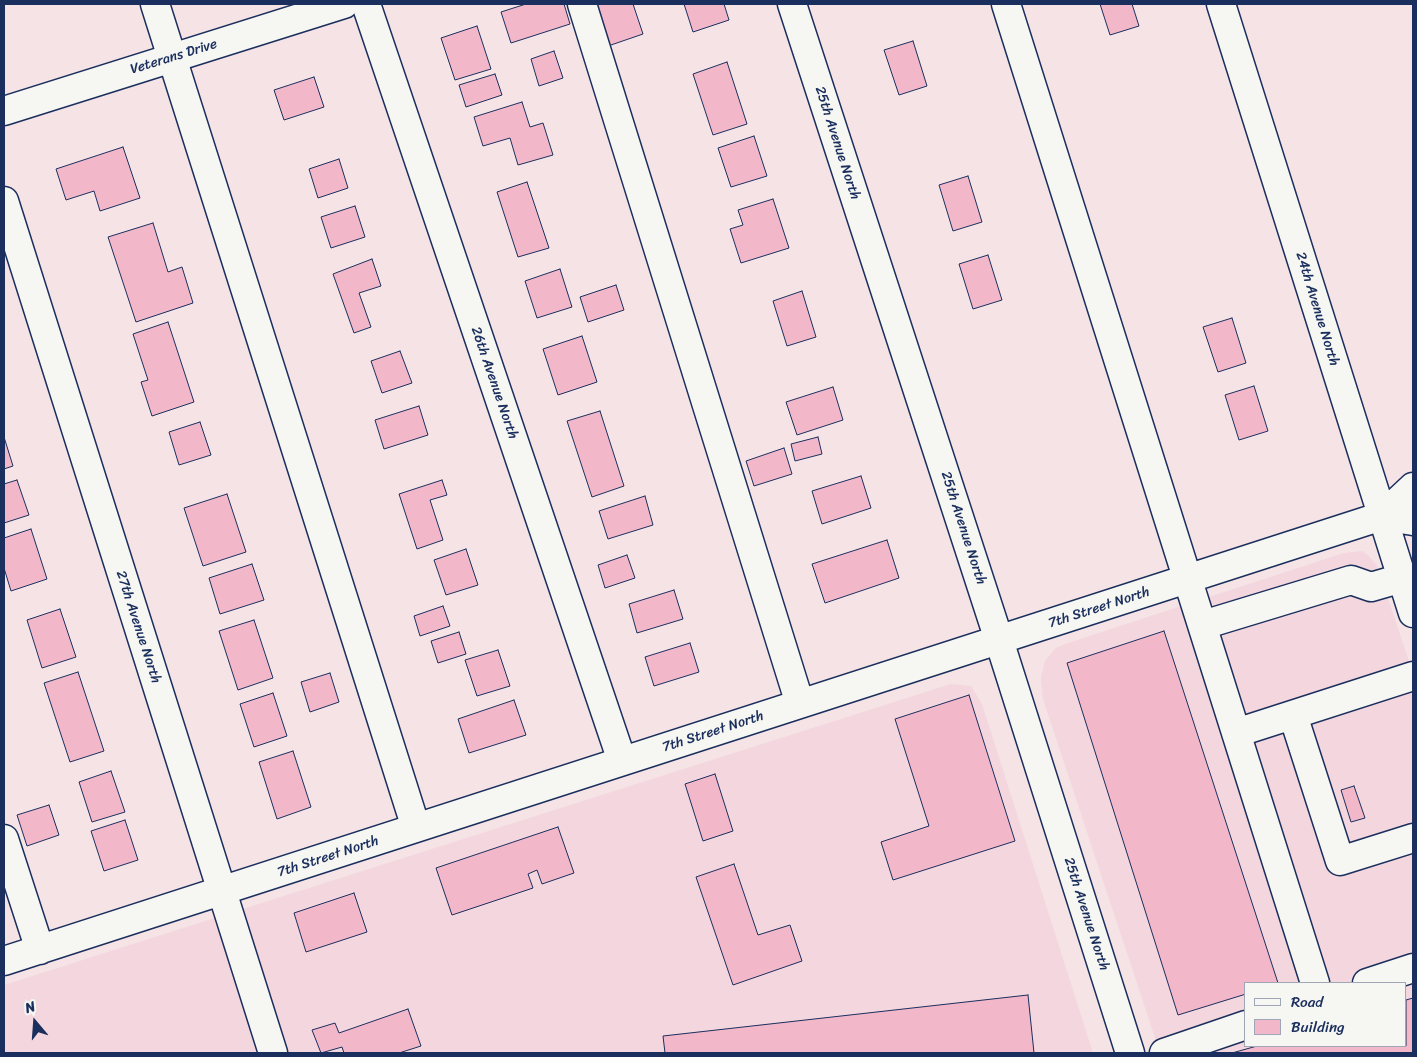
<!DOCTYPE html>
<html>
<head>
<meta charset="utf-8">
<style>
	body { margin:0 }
	#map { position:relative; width:1417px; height:1057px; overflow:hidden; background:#f5e3e6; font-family:Sriracha,sans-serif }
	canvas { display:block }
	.frame { position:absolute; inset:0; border:5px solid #1b2f5e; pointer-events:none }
	.legend { position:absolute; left:1244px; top:982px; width:162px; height:65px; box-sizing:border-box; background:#f6f6f2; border:1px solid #9ea6b7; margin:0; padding:6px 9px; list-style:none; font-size:15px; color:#1b2f5e }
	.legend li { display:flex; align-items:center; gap:10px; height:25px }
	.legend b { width:25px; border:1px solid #9ea6b7 }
	.north { position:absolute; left:10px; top:997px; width:50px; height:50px; -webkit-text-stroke:4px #f6f6f2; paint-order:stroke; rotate:342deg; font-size:14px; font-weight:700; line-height:20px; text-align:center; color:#1b2f5e }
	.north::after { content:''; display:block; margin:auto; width:18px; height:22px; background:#1b2f5e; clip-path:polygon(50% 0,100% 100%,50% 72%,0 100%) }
</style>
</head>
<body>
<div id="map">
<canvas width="1417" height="1057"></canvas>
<div class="frame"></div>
<ul class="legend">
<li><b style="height:6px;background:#f6f6f2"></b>Road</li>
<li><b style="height:14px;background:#f2b8ca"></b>Building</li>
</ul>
<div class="north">N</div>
</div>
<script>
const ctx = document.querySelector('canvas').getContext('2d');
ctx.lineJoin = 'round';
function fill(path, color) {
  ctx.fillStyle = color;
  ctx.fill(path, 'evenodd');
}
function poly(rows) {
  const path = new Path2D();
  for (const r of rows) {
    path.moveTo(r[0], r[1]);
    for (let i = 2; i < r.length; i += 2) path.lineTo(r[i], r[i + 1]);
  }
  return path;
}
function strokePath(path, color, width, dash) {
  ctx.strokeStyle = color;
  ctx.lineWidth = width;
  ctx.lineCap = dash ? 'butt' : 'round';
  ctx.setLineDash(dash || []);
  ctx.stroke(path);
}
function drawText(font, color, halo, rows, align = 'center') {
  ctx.font = font + ' Sriracha,sans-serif';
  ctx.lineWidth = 4;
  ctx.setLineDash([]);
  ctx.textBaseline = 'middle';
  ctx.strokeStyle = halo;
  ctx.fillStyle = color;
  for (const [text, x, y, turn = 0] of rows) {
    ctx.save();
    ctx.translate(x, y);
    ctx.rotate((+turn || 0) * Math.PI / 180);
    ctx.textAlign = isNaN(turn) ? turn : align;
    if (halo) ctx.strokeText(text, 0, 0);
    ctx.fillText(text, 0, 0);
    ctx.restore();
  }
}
fill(poly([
	[1362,551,1370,557,1377,566,1413,673,1413,1053,1160,1053,1043,699,1041,678,1045,661,1056,648,1065,644,1344,553],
	[1246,983,1406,983,1406,1046,1246,1046],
	[951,684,971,686,982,704,1093,1053,4,1053,4,985]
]), '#f4d6de');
const building = poly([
	[526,4,564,4,570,24,511,43,501,12,526,4],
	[595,4,633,4,643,34,608,46,595,4],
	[684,4,724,4,729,20,693,32,684,4],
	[1100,4,1132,4,1139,26,1110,35,1100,4],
	[477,26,491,69,455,80,441,38,477,26],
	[913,41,927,86,899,95,884,50,913,41],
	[554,51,563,78,539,86,531,59,554,51],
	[727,62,747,124,713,135,693,74,727,62],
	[495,74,502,95,466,107,459,85,495,74],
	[314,77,324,107,284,120,274,90,314,77],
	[522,102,530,127,543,123,553,155,518,165,510,138,483,146,474,117,522,102],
	[754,136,767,176,731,187,718,148,754,136],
	[123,147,140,198,100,211,94,191,66,200,56,169,123,147],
	[339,159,348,188,318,198,309,169,339,159],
	[968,176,982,222,953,231,939,185,968,176],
	[527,182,549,248,518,257,497,192,527,182],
	[773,199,789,248,741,263,730,229,743,225,738,210,773,199],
	[355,206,365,237,331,248,321,217,355,206],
	[153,223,168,272,182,267,193,303,136,322,108,237,153,223],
	[988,255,1002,300,973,309,959,264,988,255],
	[372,259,381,286,359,293,371,327,354,333,333,274,372,259],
	[560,269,572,307,537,318,525,281,560,269],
	[616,285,624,310,588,322,580,297,616,285],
	[802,291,816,337,787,346,773,301,802,291],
	[1232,318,1246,363,1218,372,1203,327,1232,318],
	[168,322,194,402,152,416,141,382,148,380,133,334,168,322],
	[582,336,597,382,558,395,543,349,582,336],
	[400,351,412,383,382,393,371,361,400,351],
	[1254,386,1268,431,1239,440,1225,395,1254,386],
	[833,387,843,420,797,435,786,402,833,387],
	[419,406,428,435,384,449,375,420,419,406],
	[600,411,624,486,592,497,567,421,600,411],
	[200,422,211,455,179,465,169,432,200,422],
	[4,437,13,466,4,469,4,437],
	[818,437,822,454,795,461,791,444,818,437],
	[784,448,792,474,754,486,746,461,784,448],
	[861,476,871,508,822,524,812,491,861,476],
	[17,480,29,515,4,523,4,484,17,480],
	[442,480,447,495,430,500,443,540,417,549,399,494,442,480],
	[227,494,246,552,203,566,184,508,227,494],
	[645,496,653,525,608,539,599,511,645,496],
	[31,529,47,579,11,591,4,568,4,538,31,529],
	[887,540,899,578,825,603,812,564,887,540],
	[466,549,478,585,446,595,434,560,466,549],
	[627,555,635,578,605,588,598,565,627,555],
	[252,564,264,600,220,614,209,578,252,564],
	[674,590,683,619,637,633,629,604,674,590],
	[443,606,450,626,420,636,414,616,443,606],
	[60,609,76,657,42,668,27,620,60,609],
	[254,620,273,678,238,690,219,631,254,620],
	[1164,631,1278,983,1246,983,1246,994,1178,1015,1067,663,1164,631],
	[459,632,466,654,438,663,431,641,459,632],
	[690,643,699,672,654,686,645,657,690,643],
	[498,650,510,686,477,696,465,660,498,650],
	[78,672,104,751,70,762,44,683,78,672],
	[330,673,339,702,310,712,301,682,330,673],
	[273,693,287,736,254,747,240,704,273,693],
	[969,695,1015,841,893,880,881,842,929,826,895,719,969,695],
	[514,700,526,735,469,753,458,719,514,700],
	[293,751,311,807,277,819,259,762,293,751],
	[111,771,125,812,92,822,79,782,111,771],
	[715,774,733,831,703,841,685,784,715,774],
	[1354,786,1365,818,1351,822,1341,790,1354,786],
	[49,805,59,835,27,846,17,815,49,805],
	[125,820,138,860,104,871,91,831,125,820],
	[558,827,574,873,542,884,537,870,528,874,533,888,452,915,436,868,558,827],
	[734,864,758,935,790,925,802,961,733,985,696,877,734,864],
	[354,893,367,932,306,952,294,913,354,893],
	[1028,995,1034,1053,665,1053,663,1036,1028,995],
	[1413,998,1413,1053,1232,1053,1257,1046,1406,1046,1406,1000,1413,998],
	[408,1009,421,1046,399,1053,344,1053,342,1047,321,1053,312,1030,335,1023,339,1033,408,1009]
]);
fill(building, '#f2b8ca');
strokePath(building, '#1b2f5e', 1);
const minor = poly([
	[155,4,416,828],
	[366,4,622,761],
	[582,4,800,704],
	[792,4,999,640,1130,1053],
	[1006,4,1315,983],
	[1221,4,1413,613],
	[4,201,273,1053],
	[1382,516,1413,521],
	[1203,625,1351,580,1371,587,1402,578],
	[1293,715,1340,861,1413,838],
	[1236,733,1413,676],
	[4,839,40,950],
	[4,961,1382,516,1413,487],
	[1367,983,1413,968],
	[1164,1053,1246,1025]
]);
const major = poly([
	[4,111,344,4]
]);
strokePath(minor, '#1b2f5e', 31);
strokePath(major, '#1b2f5e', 31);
strokePath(minor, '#f6f6f2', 28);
strokePath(major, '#f6f6f2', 28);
drawText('14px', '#1b2f5e', '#f6f6f2', [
	["Veterans Drive",174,57,-17],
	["25th Avenue North",837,143,72],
	["24th Avenue North",1317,309,73],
	["26th Avenue North",494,383,71],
	["25th Avenue North",963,528,72],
	["7th Street North",1099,608,-18],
	["27th Avenue North",138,627,72],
	["7th Street North",713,732,-18],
	["7th Street North",328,857,-18],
	["25th Avenue North",1086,914,72]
]);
</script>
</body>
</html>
